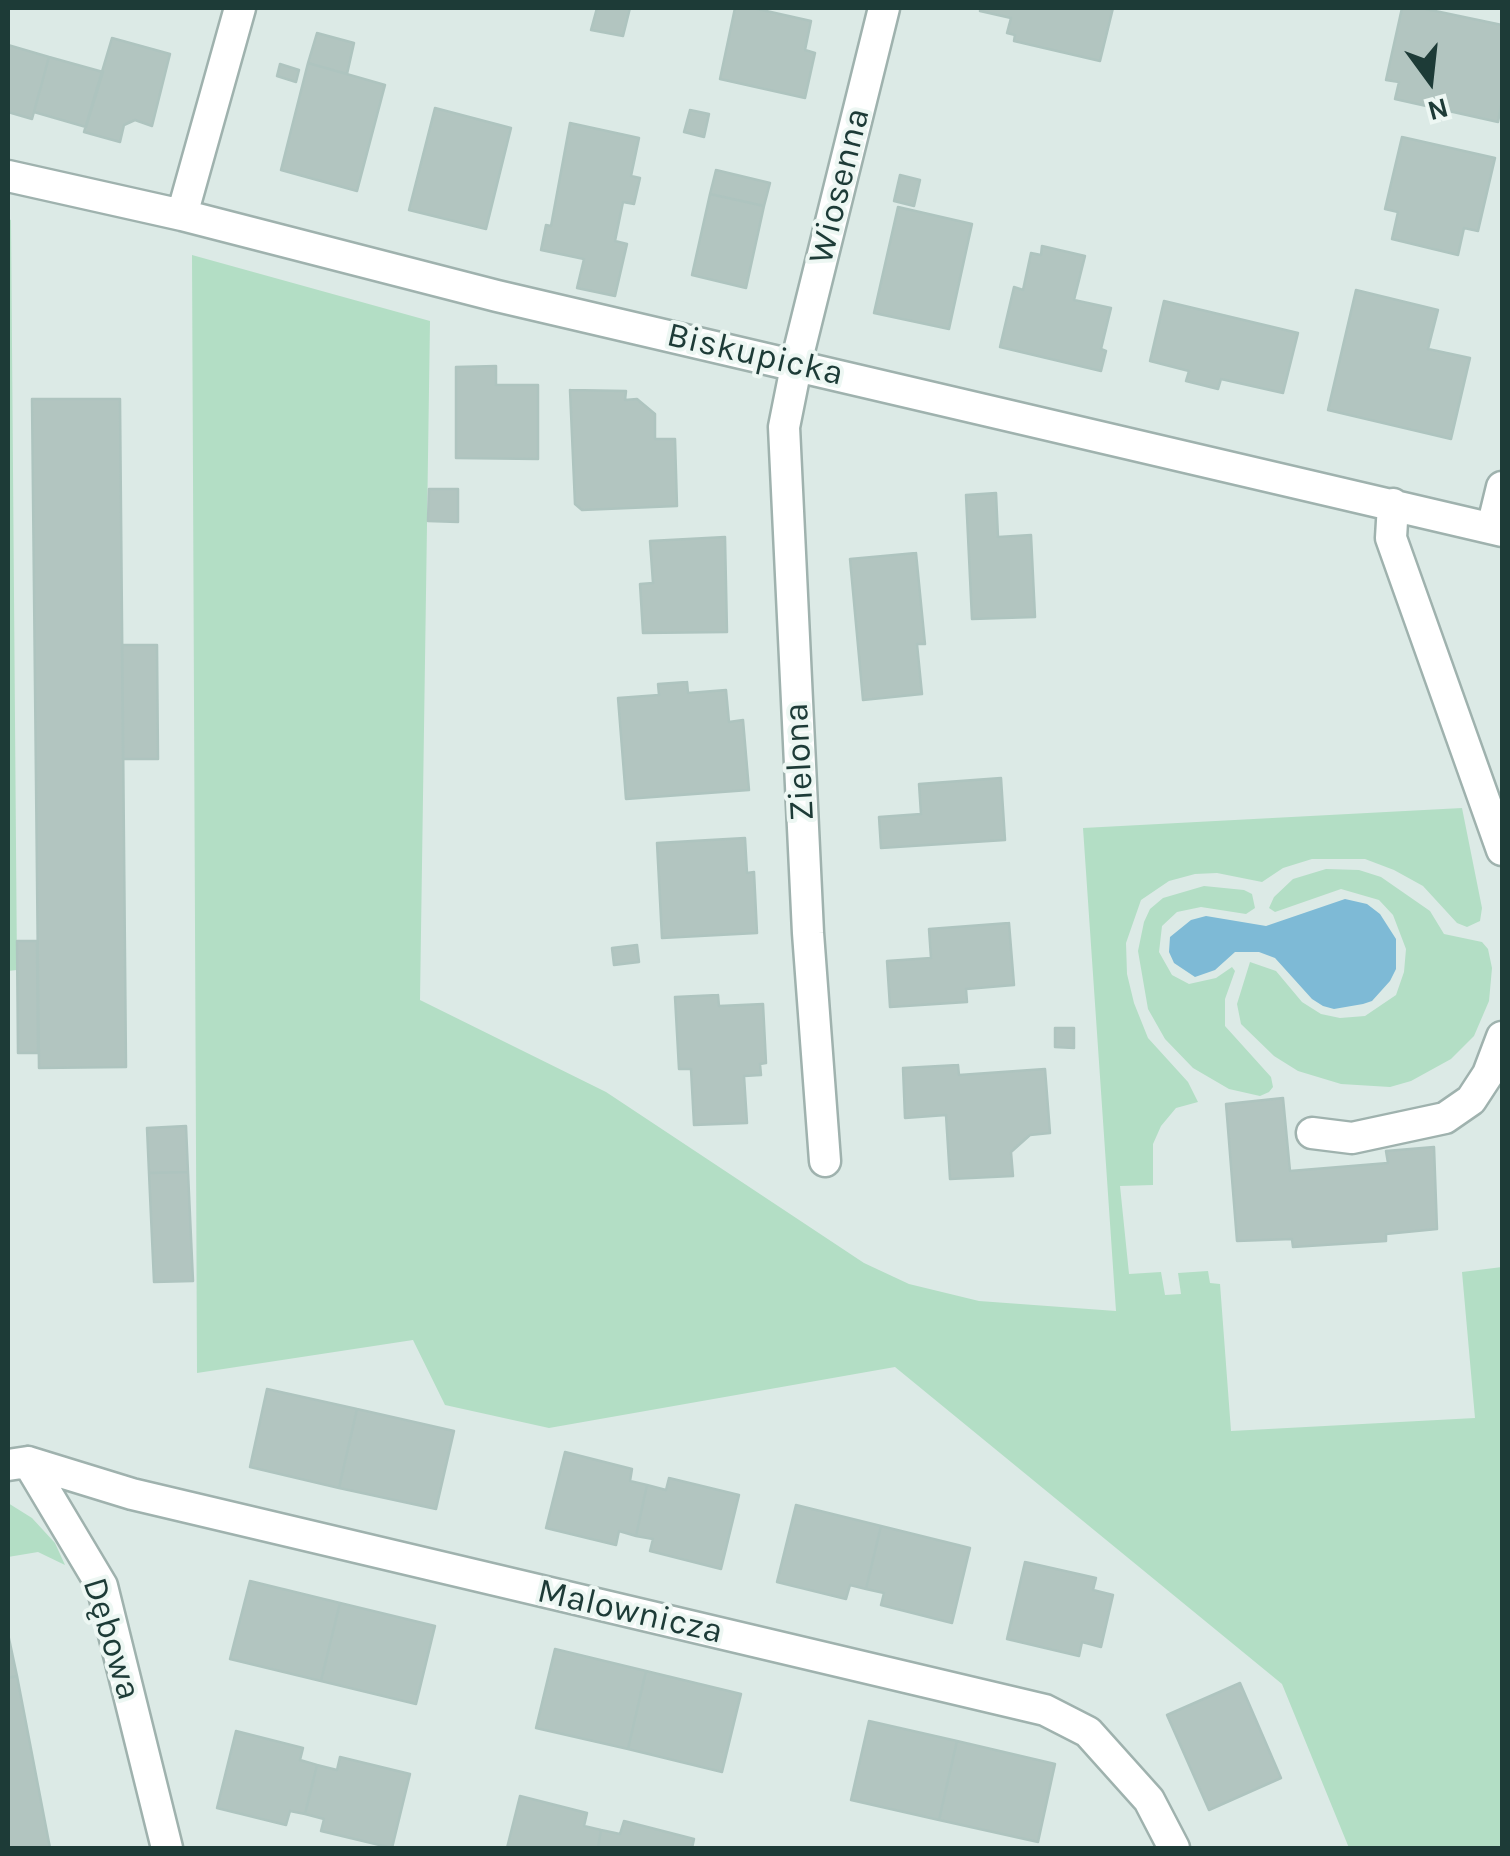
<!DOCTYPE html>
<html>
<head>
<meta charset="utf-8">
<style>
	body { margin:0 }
	#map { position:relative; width:1510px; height:1856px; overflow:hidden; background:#dceae6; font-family:Karla,sans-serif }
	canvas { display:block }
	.frame { position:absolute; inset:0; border:10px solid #1d3b37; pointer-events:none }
	.north { position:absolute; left:1380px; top:30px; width:100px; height:100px; -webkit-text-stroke:8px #edf7f3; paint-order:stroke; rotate:165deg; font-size:28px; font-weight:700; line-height:40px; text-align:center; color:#1d3b37 }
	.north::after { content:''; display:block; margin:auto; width:35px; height:45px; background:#1d3b37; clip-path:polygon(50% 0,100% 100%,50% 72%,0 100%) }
</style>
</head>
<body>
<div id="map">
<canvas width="1510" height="1856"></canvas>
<div class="frame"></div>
<div class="north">N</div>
</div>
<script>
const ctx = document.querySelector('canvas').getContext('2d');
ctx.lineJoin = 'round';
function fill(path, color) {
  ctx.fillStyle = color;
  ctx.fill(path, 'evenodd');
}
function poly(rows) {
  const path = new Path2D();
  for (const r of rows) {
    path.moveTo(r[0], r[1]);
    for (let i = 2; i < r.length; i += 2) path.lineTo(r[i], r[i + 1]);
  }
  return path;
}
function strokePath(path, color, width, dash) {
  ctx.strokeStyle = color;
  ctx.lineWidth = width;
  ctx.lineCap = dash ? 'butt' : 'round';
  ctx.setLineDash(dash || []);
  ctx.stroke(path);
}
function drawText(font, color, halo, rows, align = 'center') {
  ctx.font = font + ' Karla,sans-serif';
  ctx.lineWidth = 8;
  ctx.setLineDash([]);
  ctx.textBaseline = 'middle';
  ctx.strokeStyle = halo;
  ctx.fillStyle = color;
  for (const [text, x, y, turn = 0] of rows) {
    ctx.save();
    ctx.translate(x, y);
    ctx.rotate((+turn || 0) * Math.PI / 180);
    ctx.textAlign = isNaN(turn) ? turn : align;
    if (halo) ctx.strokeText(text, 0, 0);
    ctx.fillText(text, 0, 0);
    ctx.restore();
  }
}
fill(poly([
	[8,219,11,220,17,970,8,971],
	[192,255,430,321,420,1000,606,1092,864,1263,909,1284,979,1301,1116,1311,1083,828,1462,808,1482,908,1480,921,1467,927,1457,923,1423,886,1394,870,1365,859,1312,859,1283,868,1262,882,1217,873,1195,874,1169,881,1141,900,1126,943,1127,974,1134,1003,1148,1038,1188,1082,1198,1102,1176,1108,1161,1126,1153,1144,1153,1185,1120,1186,1129,1274,1161,1272,1165,1295,1181,1294,1178,1273,1208,1271,1210,1283,1220,1284,1231,1431,1475,1418,1462,1272,1502,1267,1502,1848,1349,1848,1282,1684,895,1367,549,1428,445,1405,413,1340,197,1373],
	[1326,869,1359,870,1381,877,1430,911,1444,934,1482,942,1488,949,1492,968,1489,1001,1474,1036,1451,1059,1411,1081,1390,1087,1341,1084,1298,1071,1274,1056,1241,1024,1237,1004,1250,962,1276,971,1302,1002,1321,1014,1340,1018,1365,1016,1396,995,1404,972,1406,949,1393,915,1379,900,1341,889,1275,912,1269,908,1274,897,1293,879],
	[1204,886,1244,890,1252,894,1255,908,1246,914,1201,907,1177,912,1162,926,1159,952,1172,975,1189,984,1216,978,1232,967,1235,971,1225,999,1225,1026,1271,1077,1273,1087,1269,1092,1260,1096,1229,1089,1193,1068,1165,1039,1148,1009,1138,951,1144,922,1150,909,1163,898],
	[8,1503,32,1518,55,1543,65,1565,38,1552,8,1557]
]), '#b3dec5');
fill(poly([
	[1345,899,1367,904,1380,914,1396,939,1396,969,1390,981,1372,1001,1363,1004,1334,1009,1323,1006,1312,999,1275,958,1259,952,1235,952,1215,970,1195,977,1174,963,1169,952,1170,937,1191,920,1206,916,1266,926]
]), '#7ebad6');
const building = poly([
	[597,8,630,8,623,36,591,30,597,8],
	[735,8,753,8,811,21,805,50,815,53,805,98,720,79,735,8],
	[981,8,1113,8,1100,61,1014,41,1015,35,1007,33,1011,18,980,11,981,8],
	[1402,8,1421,8,1502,25,1502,101,1498,122,1395,99,1399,82,1386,80,1402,8],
	[317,33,354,43,347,74,308,63,317,33],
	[112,38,170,54,152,126,135,120,124,125,120,142,84,132,112,38],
	[8,45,49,57,32,119,8,112,8,45],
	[49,57,103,72,86,127,34,112,49,57],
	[308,63,385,85,357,191,281,170,308,63],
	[280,64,299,70,296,82,277,76,280,64],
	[435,108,511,128,486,229,409,210,435,108],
	[690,110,709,114,704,137,684,132,690,110],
	[570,123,639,138,631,176,640,178,634,204,623,202,615,241,627,244,615,296,577,288,584,259,541,250,546,225,551,226,570,123],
	[1402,137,1495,158,1478,231,1464,228,1458,255,1392,239,1398,212,1385,209,1402,137],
	[716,170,770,183,764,206,710,194,716,170],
	[900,175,920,180,914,206,894,201,900,175],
	[710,194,764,206,746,288,692,275,710,194],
	[898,207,972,224,949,329,874,313,898,207],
	[1042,246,1085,256,1074,300,1111,308,1101,349,1106,351,1101,371,1000,347,1014,287,1023,290,1031,253,1041,255,1042,246],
	[1356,290,1438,310,1428,349,1470,358,1451,439,1328,410,1356,290],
	[1164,301,1298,333,1283,393,1221,379,1218,389,1186,381,1189,371,1150,361,1164,301],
	[496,366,496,385,538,385,538,459,456,458,456,367,496,366],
	[570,390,626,391,625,400,637,399,655,414,655,439,675,439,677,506,582,510,575,504,570,390],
	[32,399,120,399,126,1067,39,1068,32,399],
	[429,489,458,489,458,522,428,521,429,489],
	[996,493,998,537,1031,535,1035,617,972,619,966,495,996,493],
	[725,537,727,632,643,633,640,584,653,583,650,541,725,537],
	[916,553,925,644,917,644,922,694,863,700,850,559,916,553],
	[122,645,157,645,158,759,123,759,122,645],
	[687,682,688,693,726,690,729,722,743,720,749,790,626,799,618,698,659,695,658,684,687,682],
	[1001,778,1005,840,881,848,879,817,921,814,919,784,1001,778],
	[745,838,747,873,754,872,757,933,662,938,657,843,745,838],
	[1009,923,1014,985,966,989,967,1002,890,1007,887,961,931,958,929,929,1009,923],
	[17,941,37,941,38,1053,18,1053,17,941],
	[637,945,639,962,614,965,612,948,637,945],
	[718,995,719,1006,763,1004,766,1063,760,1064,761,1075,744,1076,747,1123,694,1125,691,1069,679,1069,675,997,718,995],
	[1055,1028,1074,1028,1074,1048,1055,1047,1055,1028],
	[958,1065,959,1075,1045,1069,1050,1133,1030,1135,1011,1152,1013,1176,950,1179,946,1115,905,1118,903,1068,958,1065],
	[1283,1098,1290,1171,1388,1163,1386,1151,1434,1147,1437,1229,1386,1234,1386,1241,1293,1247,1292,1239,1237,1241,1226,1104,1283,1098],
	[186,1126,188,1172,149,1173,147,1128,186,1126],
	[188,1172,193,1281,154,1282,149,1173,188,1172],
	[267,1389,357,1409,339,1488,250,1467,267,1389],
	[357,1409,454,1431,436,1509,339,1488,357,1409],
	[565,1452,632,1469,630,1481,647,1485,636,1536,619,1531,616,1545,546,1528,565,1452],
	[669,1478,739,1495,721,1569,650,1551,653,1539,636,1536,647,1485,666,1490,669,1478],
	[796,1505,881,1526,866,1589,850,1585,846,1599,777,1582,796,1505],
	[881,1526,970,1548,952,1623,881,1605,884,1593,866,1589,881,1526],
	[1025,1562,1096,1578,1093,1590,1113,1595,1101,1647,1082,1642,1079,1656,1007,1639,1025,1562],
	[250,1581,340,1603,321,1681,230,1659,250,1581],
	[340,1603,435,1626,416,1704,321,1681,340,1603],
	[8,1634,17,1676,8,1678,8,1634],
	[555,1649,646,1671,628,1749,536,1728,555,1649],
	[646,1671,741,1694,722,1772,628,1749,646,1671],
	[17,1676,50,1848,8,1848,8,1678,17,1676],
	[1240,1683,1281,1778,1209,1810,1167,1715,1240,1683],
	[869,1721,957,1741,939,1820,851,1800,869,1721],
	[236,1731,303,1748,300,1760,317,1765,305,1814,290,1811,286,1825,217,1808,236,1731],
	[957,1741,1055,1764,1038,1842,939,1820,957,1741],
	[340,1757,410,1774,392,1848,321,1831,324,1819,305,1814,317,1765,337,1770,340,1757],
	[520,1796,587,1813,584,1826,601,1830,598,1848,507,1848,520,1796],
	[624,1821,694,1839,692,1848,598,1848,601,1830,620,1834,624,1821]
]);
fill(building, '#b2c5c0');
strokePath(building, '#aec4bf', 2.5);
const minor = poly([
	[8,176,182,215,497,296,1502,531],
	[182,215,240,8],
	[1393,504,1391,538,1502,850],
	[1492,528,1502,487],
	[1312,1133,1352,1138,1445,1118,1471,1100,1488,1074,1502,1037],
	[825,1161,808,933,784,427,800,347,884,8],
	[28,1462,132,1494,1045,1710,1088,1732,1149,1800,1174,1848],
	[8,1465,28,1462,102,1586,167,1848]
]);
strokePath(minor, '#9fb2ae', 35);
strokePath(minor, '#fff', 30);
drawText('35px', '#1d3b37', '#edf7f3', [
	["Wiosenna",840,186,-76],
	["Biskupicka",755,355,13],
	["Zielona",800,762,-93],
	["Malownicza",630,1612,13],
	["Dębowa",111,1639,73]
]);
</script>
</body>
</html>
